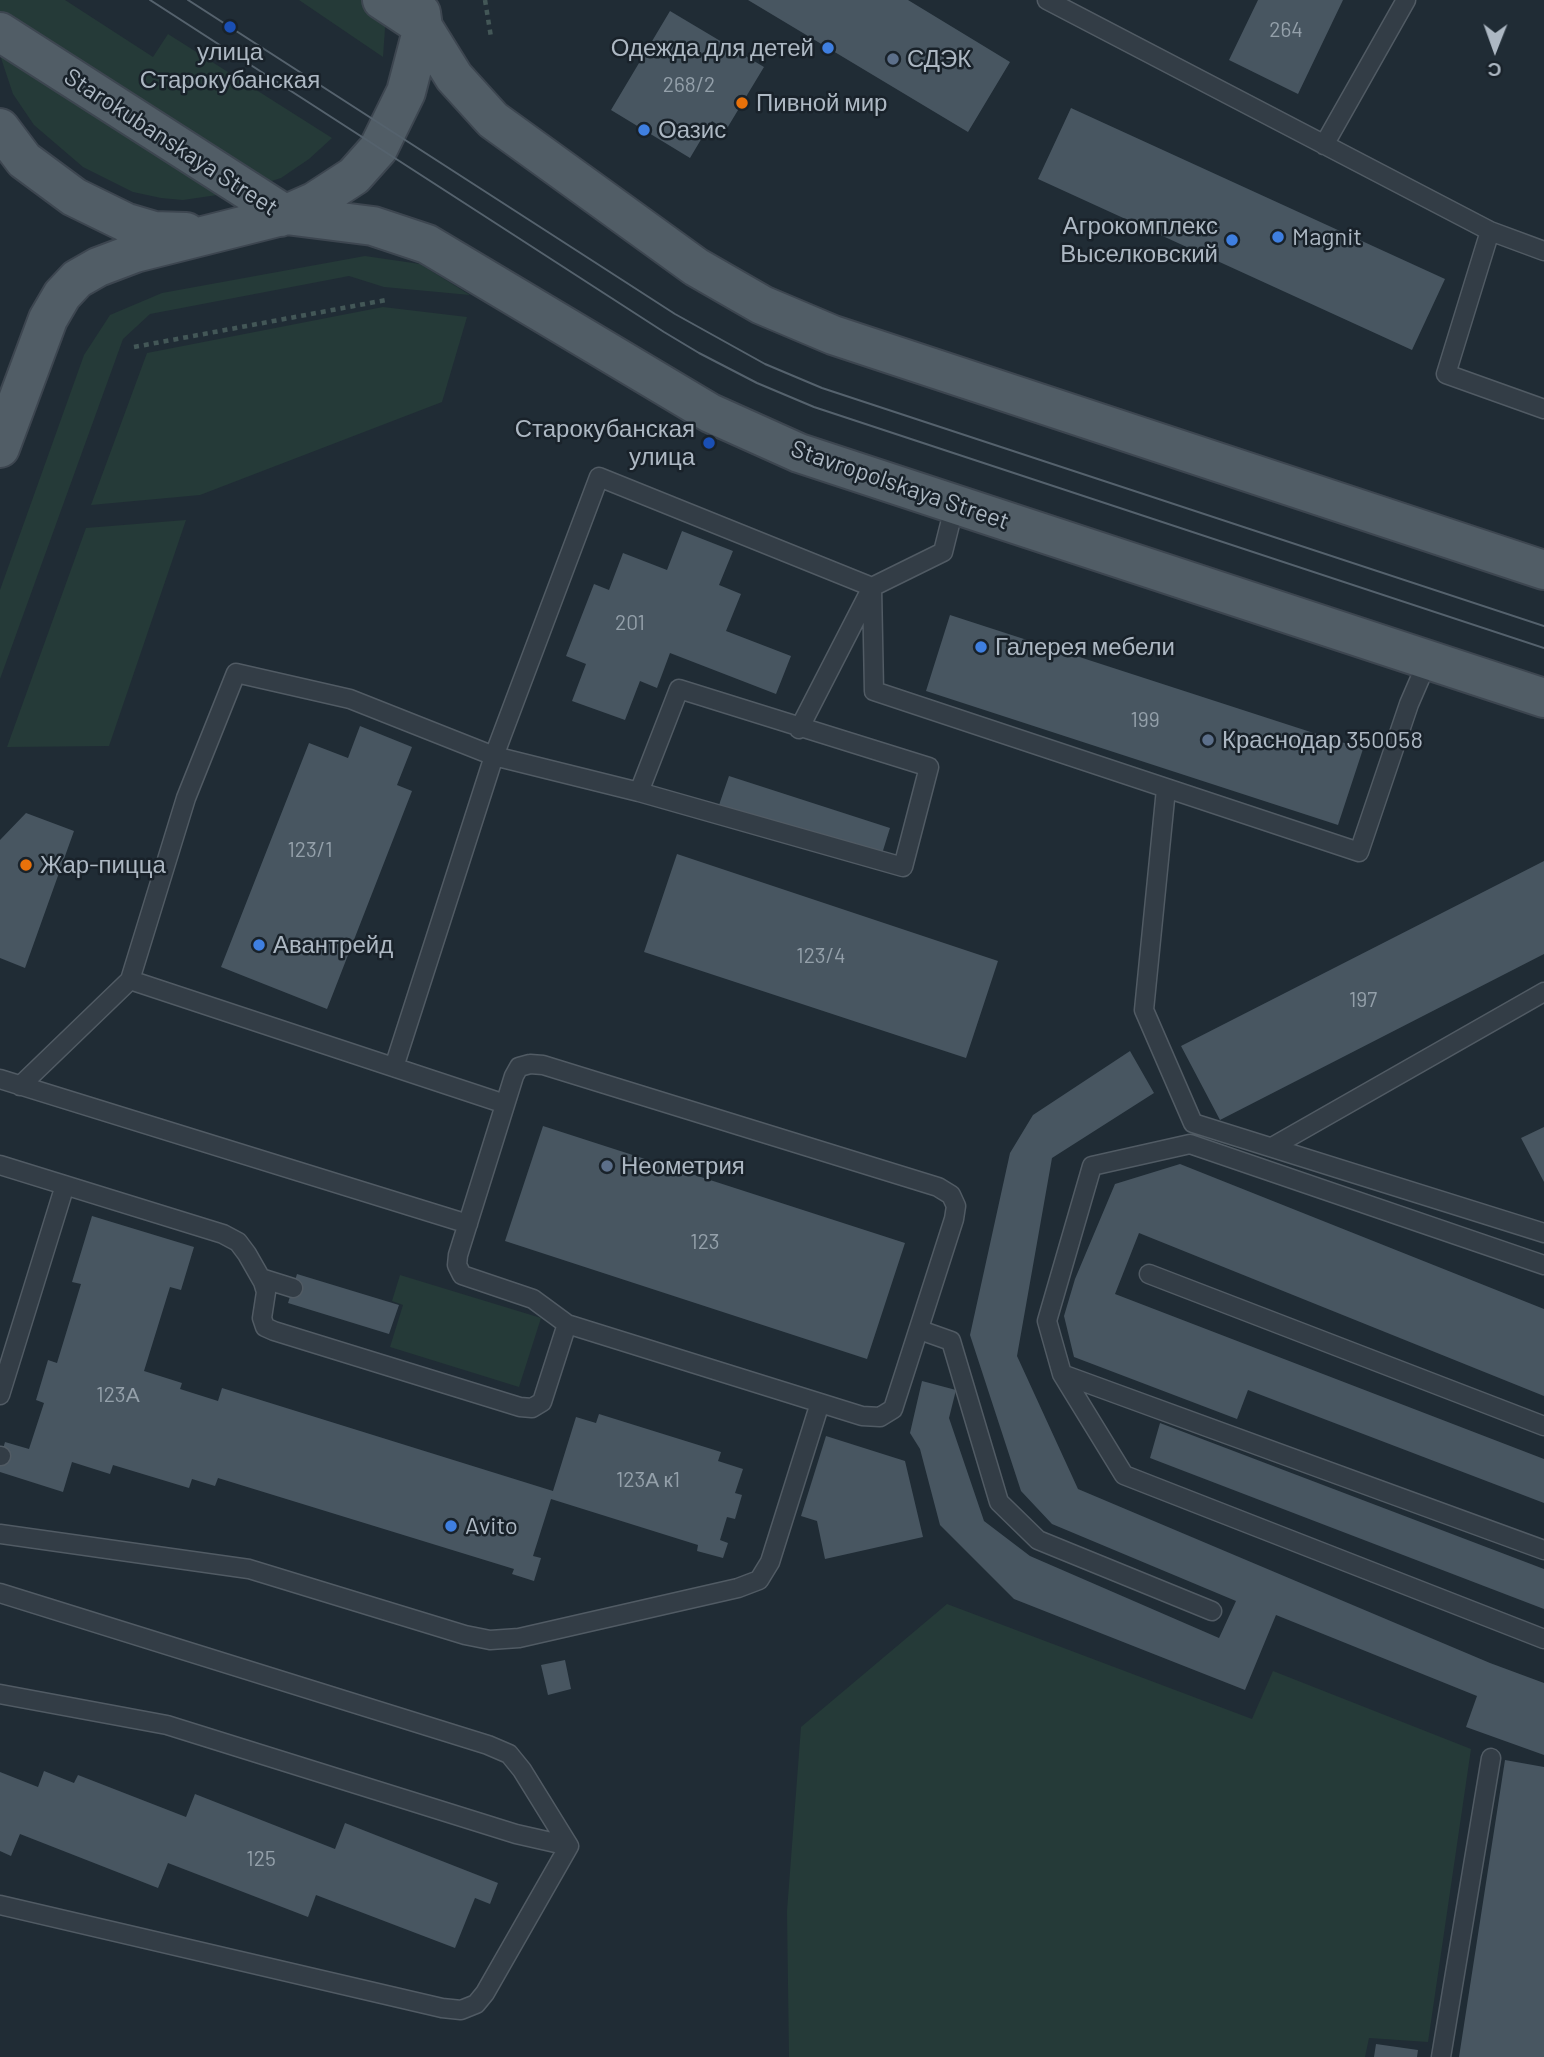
<!DOCTYPE html>
<html>
<head>
<meta charset="utf-8">
<style>
	body { margin:0 }
	#map { position:relative; width:1544px; height:2057px; overflow:hidden; background:#202c35; font-family:Barlow,sans-serif }
	canvas { display:block }
	.north { position:absolute; left:1460px; top:14px; width:70px; height:70px; -webkit-text-stroke:5px #19222a; paint-order:stroke; rotate:181deg; font-size:19px; font-weight:700; line-height:28px; text-align:center; color:#adb8c3 }
	.north::after { content:''; display:block; margin:auto; width:24px; height:32px; background:#adb8c3; clip-path:polygon(50% 0,100% 100%,50% 72%,0 100%) }
</style>
</head>
<body>
<div id="map">
<canvas width="1544" height="2057"></canvas>
<div class="north">С</div>
</div>
<script>
const ctx = document.querySelector('canvas').getContext('2d');
ctx.lineJoin = 'round';
function fill(path, color) {
  ctx.fillStyle = color;
  ctx.fill(path, 'evenodd');
}
function poly(rows) {
  const path = new Path2D();
  for (const r of rows) {
    path.moveTo(r[0], r[1]);
    for (let i = 2; i < r.length; i += 2) path.lineTo(r[i], r[i + 1]);
  }
  return path;
}
function strokePath(path, color, width, dash) {
  ctx.strokeStyle = color;
  ctx.lineWidth = width;
  ctx.lineCap = dash ? 'butt' : 'round';
  ctx.setLineDash(dash || []);
  ctx.stroke(path);
}
function drawText(font, color, halo, rows, align = 'center') {
  ctx.font = font + ' Barlow,sans-serif';
  ctx.lineWidth = 5;
  ctx.setLineDash([]);
  ctx.textBaseline = 'middle';
  ctx.strokeStyle = halo;
  ctx.fillStyle = color;
  for (const [text, x, y, turn = 0] of rows) {
    ctx.save();
    ctx.translate(x, y);
    ctx.rotate((+turn || 0) * Math.PI / 180);
    ctx.textAlign = isNaN(turn) ? turn : align;
    if (halo) ctx.strokeText(text, 0, 0);
    ctx.fillText(text, 0, 0);
    ctx.restore();
  }
}
fill(poly([
	[0,0,65,0,153,57,168,34,332,138,309,159,281,178,256,186,0,20],
	[299,0,365,0,386,14,383,57],
	[0,44,231,193,183,200,161,198,133,192,83,167,34,125,13,94,0,55],
	[365,256,420,264,470,295,384,287,349,276,150,314,123,339,0,679,0,590,84,355,110,315,162,293],
	[383,307,467,317,442,402,200,495,91,505,147,353],
	[186,520,109,746,7,747,86,528],
	[400,1275,541,1318,519,1387,390,1347,403,1305,392,1301],
	[947,1604,1252,1719,1273,1671,1471,1749,1428,2042,1369,2038,1365,2057,789,2057,787,1911,801,1727]
]), '#253a38');
fill(poly([
	[748,0,908,0,1010,62,968,132],
	[1258,0,1343,0,1298,94,1229,60],
	[670,11,764,67,726,130,712,121,690,158,611,110],
	[1071,108,1445,279,1412,350,1038,179],
	[682,531,733,551,719,585,741,594,726,631,791,656,776,694,670,653,657,688,640,681,625,720,572,701,586,664,566,656,594,584,609,590,623,553,667,570],
	[950,615,1363,749,1338,825,926,691],
	[360,726,412,747,397,785,412,791,327,1009,221,967,309,743,348,758],
	[729,776,890,828,881,857,719,805],
	[26,813,74,831,25,968,0,958,0,840],
	[677,854,998,961,966,1058,644,952],
	[1544,861,1544,954,1220,1120,1181,1046],
	[1130,1051,1154,1093,1052,1158,1017,1356,1078,1489,1490,1663,1544,1683,1544,1755,1466,1727,1477,1696,1276,1615,1245,1690,1014,1599,940,1525,920,1449,910,1433,922,1381,956,1390,949,1418,984,1521,1030,1556,1219,1638,1236,1601,1052,1524,1021,1491,970,1335,1010,1153,1033,1115],
	[543,1126,905,1243,867,1359,505,1241],
	[1544,1127,1544,1182,1521,1138],
	[1180,1164,1544,1309,1544,1396,1139,1233,1115,1294,1544,1459,1544,1503,1248,1390,1237,1419,1074,1357,1064,1316,1075,1279,1115,1184],
	[92,1216,194,1247,181,1290,170,1287,144,1371,182,1383,180,1389,218,1401,222,1388,553,1491,576,1417,596,1423,599,1414,721,1452,718,1461,743,1469,735,1493,742,1495,735,1519,727,1517,720,1540,728,1543,723,1558,697,1551,698,1545,551,1499,533,1556,541,1558,534,1581,512,1574,514,1569,218,1478,215,1486,192,1479,189,1488,113,1465,110,1474,72,1462,63,1492,0,1472,0,1459,5,1442,29,1449,44,1403,36,1400,48,1360,57,1363,81,1284,72,1282],
	[297,1274,399,1305,389,1334,288,1303],
	[1160,1423,1544,1569,1544,1609,1150,1458],
	[826,1436,905,1461,923,1537,825,1559,817,1521,801,1516],
	[565,1660,571,1689,548,1695,541,1665],
	[1505,1760,1544,1767,1544,2057,1459,2057],
	[44,1771,74,1783,78,1775,186,1817,195,1794,335,1849,345,1823,498,1883,490,1904,475,1898,455,1948,316,1895,308,1917,168,1863,158,1888,20,1834,11,1856,0,1851,0,1772,38,1787],
	[1376,2044,1418,2050,1417,2057,1374,2057]
]), '#485661');
const lane = poly([
	[1047,0,1490,231,1544,251],
	[1324,145,1406,0],
	[1490,231,1446,374,1544,409],
	[799,729,872,587,943,552,955,504],
	[1166,789,1144,1010,1193,1123,1544,1233],
	[130,980,505,1104],
	[530,1064,543,1065,938,1187,951,1195,956,1206,954,1219,893,1409,880,1417,862,1416,567,1324,533,1299,462,1275,457,1265,458,1255,514,1076,519,1067,530,1064],
	[394,1067,494,756,599,477,872,587,874,691,1359,852,1409,704,1428,660],
	[0,1079,468,1224],
	[20,1086,130,980,186,798,236,673,350,699,494,756,639,792,903,867,929,767,679,689,639,792],
	[1272,1147,1544,992],
	[0,1165,223,1234,238,1242,247,1254,263,1282,266,1292,262,1318,265,1327,274,1331,520,1407,532,1408,542,1402,567,1324],
	[1544,1265,1190,1144,1092,1166,1047,1321,1062,1374,1124,1475,1544,1639],
	[1149,1274,1544,1426],
	[261,1278,293,1288],
	[920,1330,951,1341,999,1502,1038,1540,1212,1611],
	[1062,1374,1544,1550],
	[0,1395,65,1185],
	[0,1456,1,1456],
	[0,1534,249,1569,465,1635,490,1640,519,1638,738,1588,759,1580,770,1562,820,1403],
	[0,1593,488,1745,509,1754,522,1770,569,1846,485,1993,476,2004,461,2010,442,2008,0,1905],
	[0,1694,167,1725,516,1834,569,1846],
	[1441,2057,1491,1758]
]);
const primary = poly([
	[382,0,423,27,454,77,493,120,696,267,762,305,833,335,1544,570],
	[0,32,286,215],
	[0,128,24,160,74,197,127,223,154,231,186,232],
	[280,217,314,202,354,176,378,149,406,92,423,27,421,13],
	[0,448,48,319,62,295,77,279,98,267,135,253,286,215,373,226,427,244,710,413,799,453,1544,698]
]);
strokePath(lane, '#515b64', 21);
strokePath(primary, '#3d4650', 42);
strokePath(poly([
	[485,0,491,37],
	[134,347,386,300]
]), '#435757', 4.5, [5, 5]);
strokePath(lane, '#333d46', 18);
strokePath(primary, '#515d66', 38);
strokePath(poly([
	[150,0,664,332,699,353,757,383,814,407,1544,648],
	[188,0,675,314,765,364,822,388,1544,626]
]), '#55626d', 2);
for (const [x, y, r, color] of [
	[230,27,7,"#1a4fb4"],
	[828,48,7,"#3f7fe0"],
	[893,59,7,"#5c6f8a"],
	[742,103,7,"#e8710a"],
	[644,130,7,"#3f7fe0"],
	[1278,237,7,"#3f7fe0"],
	[1232,240,7,"#3f7fe0"],
	[709,443,7,"#1a4fb4"],
	[981,647,7,"#3f7fe0"],
	[1208,740,7,"#5c6f8a"],
	[26,865,7,"#e8710a"],
	[259,945,7,"#3f7fe0"],
	[607,1166,7,"#5c6f8a"],
	[451,1526,7,"#3f7fe0"]
]) {
  const dot = new Path2D();
  dot.arc(x, y, r, 0, 2 * Math.PI);
  ctx.fillStyle = color;
  ctx.fill(dot);
  strokePath(dot, '#19222a', 2.5);
}
drawText('21px', '#94a0aa', null, [
	["264",1286,30],
	["268/2",689,85],
	["201",630,623],
	["199",1145,720],
	["123/1",310,850],
	["123/4",821,956],
	["197",1363,1000],
	["123",705,1242],
	["123А",118,1395],
	["123А к1",648,1480],
	["125",261,1859]
]);
drawText('24px', '#adb8c3', '#19222a', [
	["Одежда для детей",814,48,"right"],
	["улица",230,52,"center"],
	["Старокубанская",230,80,"center"],
	["СДЭК",907,59],
	["Пивной мир",756,103],
	["Оазис",658,130],
	["Агрокомплекс",1218,226,"right"],
	["Выселковский",1218,254,"right"],
	["Magnit",1292,237],
	["Старокубанская",695,429,"right"],
	["улица",695,457,"right"],
	["Галерея мебели",995,647],
	["Краснодар 350058",1222,740],
	["Жар-пицца",40,865],
	["Авантрейд",273,945],
	["Неометрия",621,1166],
	["Avito",465,1526]
], 'left');
drawText('24px', '#adb8c3', '#19222a', [
	["Starokubanskaya Street",171,142,33],
	["Stavropolskaya Street",900,485,19]
]);
</script>
</body>
</html>
